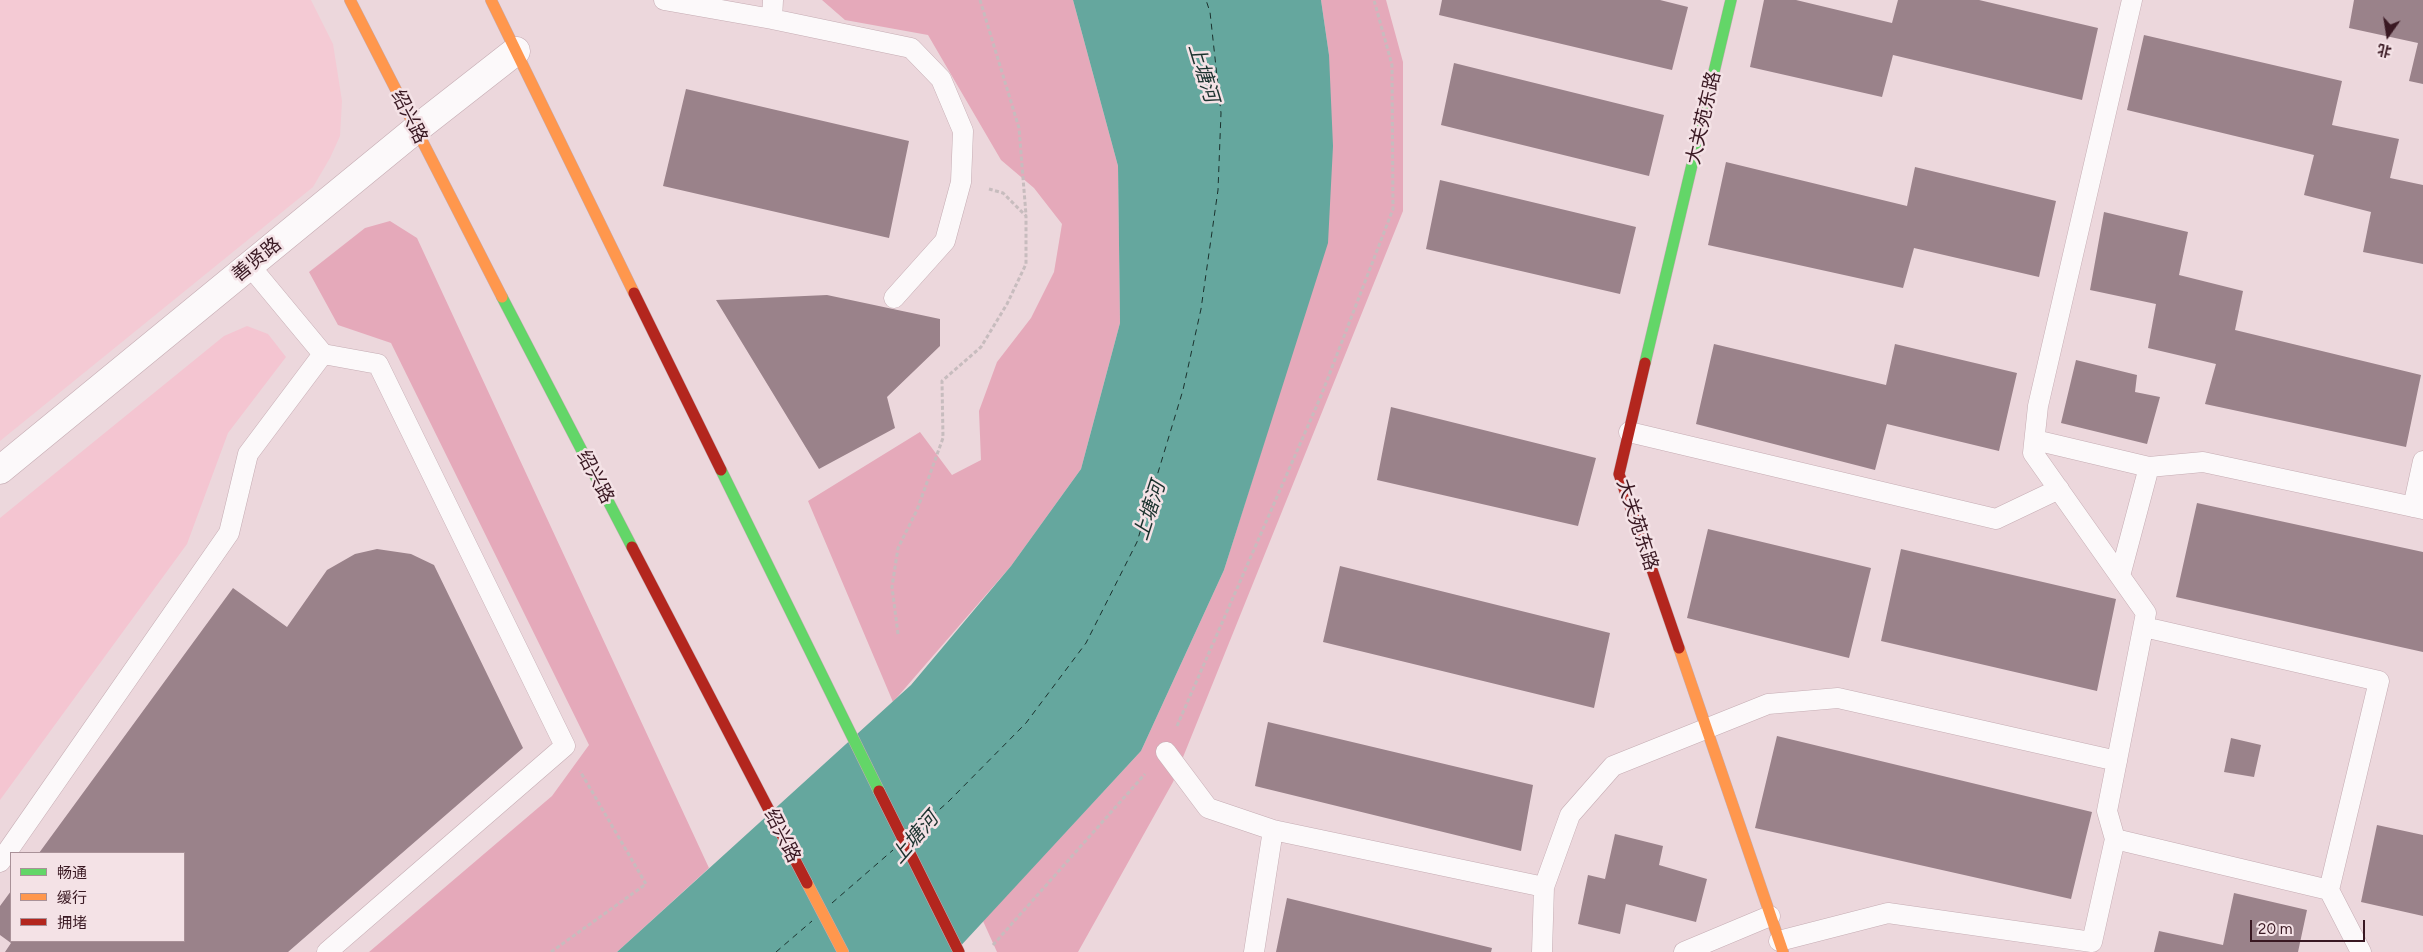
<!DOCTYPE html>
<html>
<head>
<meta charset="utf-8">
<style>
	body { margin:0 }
	#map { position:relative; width:2423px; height:952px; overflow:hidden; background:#ecd7dc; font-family:Figtree,"Noto Sans SC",sans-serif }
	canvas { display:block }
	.legend { position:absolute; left:10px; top:852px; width:175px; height:90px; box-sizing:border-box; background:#f4e2e6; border:1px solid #a99198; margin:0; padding:6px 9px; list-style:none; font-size:15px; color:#391822 }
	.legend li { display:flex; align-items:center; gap:10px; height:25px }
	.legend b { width:25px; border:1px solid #a99198 }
	.north { position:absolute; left:2363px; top:10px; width:50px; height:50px; -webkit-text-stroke:4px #f4e2e6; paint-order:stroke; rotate:193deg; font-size:14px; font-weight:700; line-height:20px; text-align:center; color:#391822 }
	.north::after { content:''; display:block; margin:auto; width:18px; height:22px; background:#391822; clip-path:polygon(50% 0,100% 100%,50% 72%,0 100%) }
	.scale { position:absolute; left:2250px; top:920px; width:115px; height:22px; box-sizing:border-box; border:2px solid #391822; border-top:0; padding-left:6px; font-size:15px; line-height:18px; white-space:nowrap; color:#391822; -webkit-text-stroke:4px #f4e2e6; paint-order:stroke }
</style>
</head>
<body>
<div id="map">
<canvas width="2423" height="952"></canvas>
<ul class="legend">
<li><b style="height:6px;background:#63d668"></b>畅通</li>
<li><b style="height:6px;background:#ff974d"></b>缓行</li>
<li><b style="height:6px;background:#b3261e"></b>拥堵</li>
</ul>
<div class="north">北</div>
<div class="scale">20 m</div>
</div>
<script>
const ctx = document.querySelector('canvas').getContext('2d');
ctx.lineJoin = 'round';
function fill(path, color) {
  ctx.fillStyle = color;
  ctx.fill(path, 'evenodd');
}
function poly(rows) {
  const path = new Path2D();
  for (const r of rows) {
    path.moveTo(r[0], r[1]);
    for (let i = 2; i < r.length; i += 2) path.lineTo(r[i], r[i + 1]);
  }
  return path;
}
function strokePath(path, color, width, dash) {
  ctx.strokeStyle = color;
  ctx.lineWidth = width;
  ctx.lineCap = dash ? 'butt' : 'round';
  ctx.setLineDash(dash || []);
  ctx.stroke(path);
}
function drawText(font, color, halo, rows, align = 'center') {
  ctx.font = font + ' Figtree,"Noto Sans SC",sans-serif';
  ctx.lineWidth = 5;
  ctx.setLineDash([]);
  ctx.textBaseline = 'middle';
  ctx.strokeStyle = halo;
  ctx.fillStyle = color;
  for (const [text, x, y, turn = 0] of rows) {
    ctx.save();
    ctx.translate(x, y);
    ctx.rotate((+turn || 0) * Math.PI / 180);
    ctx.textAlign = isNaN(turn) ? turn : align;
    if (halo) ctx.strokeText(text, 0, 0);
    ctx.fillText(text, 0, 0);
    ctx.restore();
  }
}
fill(poly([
	[0,0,311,0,333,44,342,101,340,136,330,158,313,187,0,441]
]), '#f4cad4');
fill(poly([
	[247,326,268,334,286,357,228,433,187,544,0,800,0,518,224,336]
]), '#f4c5d1');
fill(poly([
	[822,0,1073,0,1118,166,1120,323,1081,469,1011,566,893,702,808,501,920,432,952,475,981,460,979,411,997,362,1031,318,1054,272,1062,224,1034,188,1001,160,928,35,845,20],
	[1321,0,1386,0,1403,62,1403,211,1173,782,1078,952,997,952,983,921,1141,751,1224,570,1266,436,1329,55],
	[390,221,417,238,709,868,617,952,369,952,552,796,589,745,391,343,338,325,309,272,365,228]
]), '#e5a9ba');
fill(poly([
	[1073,0,1321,0,1329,55,1333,146,1328,243,1224,570,1141,751,955,952,617,952,911,685,1011,566,1081,469,1120,323,1118,166]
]), '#65a79e');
strokePath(poly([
	[915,831,948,802,1026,723,1086,643,1137,542,1183,390,1201,309,1218,190,1221,113,1210,12,1206,0],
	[832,903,893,850],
	[776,952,812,921]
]), '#1b322e', 1, [6, 5]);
fill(poly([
	[1442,0,1660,0,1688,7,1672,70,1439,15],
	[1764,0,1796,0,1892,23,1898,0,1979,0,2098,28,2082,100,1893,55,1882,97,1750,67],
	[2354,0,2423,0,2423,84,2409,81,2418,43,2349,28],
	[2144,35,2342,81,2332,125,2399,139,2390,178,2423,185,2423,264,2363,252,2371,212,2304,195,2314,155,2127,110],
	[1454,63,1664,115,1649,176,1441,125],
	[686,89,909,141,889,238,663,186],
	[1726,162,1907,206,1915,167,2056,201,2039,277,1914,248,1903,288,1708,245],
	[1440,180,1636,227,1620,294,1426,249],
	[2104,212,2188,232,2179,275,2243,291,2235,330,2421,375,2406,447,2205,404,2216,364,2148,348,2156,304,2090,290],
	[827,295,940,319,940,346,887,397,895,428,819,469,716,300],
	[1714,344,1886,385,1895,344,2017,373,1999,451,1887,424,1875,470,1696,424],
	[2076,360,2137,375,2135,392,2160,397,2147,444,2061,423],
	[1391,407,1596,458,1578,526,1377,480],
	[2197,503,2423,552,2423,652,2176,597],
	[1708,529,1871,568,1849,658,1687,618],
	[377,549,411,554,434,565,523,748,288,952,5,952,11,943,0,935,0,906,11,891,11,941,184,941,184,853,39,853,233,588,287,627,327,570,355,554],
	[1901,549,2116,599,2097,691,1881,641],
	[1340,566,1610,633,1594,708,1323,642],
	[1268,722,1533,785,1521,851,1255,786],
	[1777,736,2092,812,2071,899,1755,828],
	[2231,738,2261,745,2254,777,2224,772],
	[2377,825,2423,835,2423,916,2361,902],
	[1615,834,1663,846,1659,865,1707,879,1696,922,1626,904,1620,934,1578,924,1588,875,1605,879],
	[2234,893,2307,910,2298,952,2154,952,2159,931,2223,945],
	[1287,898,1492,948,1491,952,1276,952]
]), '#9a828a');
const lane = poly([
	[664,0,772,19],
	[773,0,772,19,911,48,941,79,963,131,961,182,945,241,894,298],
	[2132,0,2038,406,2033,453,2146,613,2107,811,2115,839,2329,890,2361,952],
	[323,354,378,364,565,746,327,952],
	[1629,432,1996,519,2059,489],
	[2035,440,2149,467,2203,462,2423,509],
	[2413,507,2423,461],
	[2120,576,2149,467],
	[2144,627,2379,681,2329,890],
	[1166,752,1208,808,1273,830,1544,887],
	[0,862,229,533,248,454,323,354,250,266],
	[1779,941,1888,913,2092,942,2115,839],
	[1254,952,1273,830],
	[1542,952,1544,887,1570,815,1613,766,1768,704,1838,698,2117,761],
	[1684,952,1770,916]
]);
const street = poly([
	[0,470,415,130,516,51]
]);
const fast = poly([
	[502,297,632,547],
	[1645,363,1731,0],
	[721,470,879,791]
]);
const slow = poly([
	[350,0,502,297],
	[491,0,634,293],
	[1679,648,1783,952],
	[807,883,843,952]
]);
const jam = poly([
	[634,293,721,470],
	[1645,363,1619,474,1679,648],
	[632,547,807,883],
	[879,791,959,952]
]);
strokePath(lane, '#c5acb3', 21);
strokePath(street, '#c5acb3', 29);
strokePath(fast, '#c5acb3', 12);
strokePath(slow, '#c5acb3', 12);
strokePath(jam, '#c5acb3', 12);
strokePath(poly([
	[980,0,1019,128,1026,215],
	[898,634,892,587,898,548,917,510,943,438,942,381,981,347,1007,304,1026,264,1026,216,1003,193,989,189],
	[1177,726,1321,396,1393,209,1392,65,1374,0],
	[993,945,1145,774],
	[551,952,646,884,580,771]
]), '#c7bcbe', 3, [4, 2.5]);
strokePath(lane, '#fcf9fa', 20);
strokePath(street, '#fcf9fa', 28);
strokePath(fast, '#63d668', 11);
strokePath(slow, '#ff974d', 11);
strokePath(jam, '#b3261e', 11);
drawText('19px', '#391822', '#f4e2e6', [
	["绍兴路",409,117,63],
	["大关苑东路",1704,118,-77],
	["善贤路",257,260,-39],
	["绍兴路",595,477,62],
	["大关苑东路",1637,525,72],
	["绍兴路",782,836,63]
]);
drawText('italic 20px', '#1b322e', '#f4e2e6', [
	["上塘河",1203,73,73],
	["上塘河",1150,511,-72],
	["上塘河",915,838,-49]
]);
</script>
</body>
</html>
